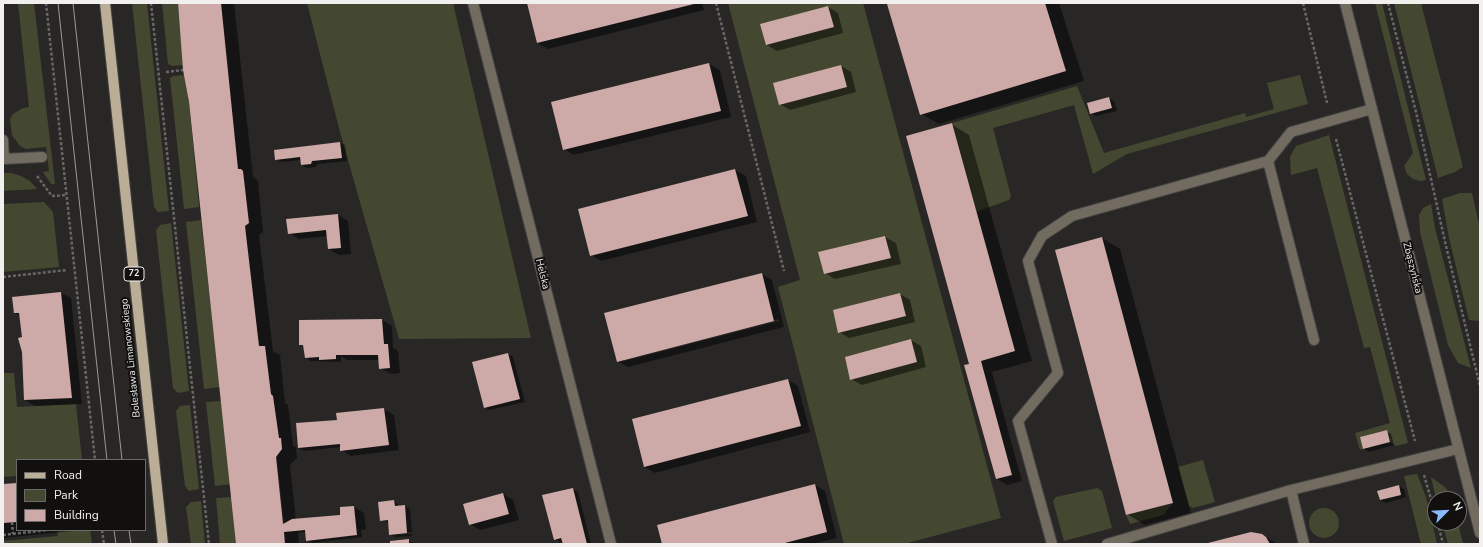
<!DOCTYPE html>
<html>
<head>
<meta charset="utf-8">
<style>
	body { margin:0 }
	#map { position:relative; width:1483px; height:547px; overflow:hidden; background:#292726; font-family:"Nunito Sans",sans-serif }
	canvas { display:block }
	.frame { position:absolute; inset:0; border:4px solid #f1f0ef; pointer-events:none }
	.legend { position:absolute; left:16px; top:459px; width:130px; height:72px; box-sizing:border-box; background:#11100f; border:1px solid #6b6a69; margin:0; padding:5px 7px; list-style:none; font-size:12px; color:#f1f0ef }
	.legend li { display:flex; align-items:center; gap:8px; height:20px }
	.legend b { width:20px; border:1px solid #6b6a69 }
	.north { position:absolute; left:1427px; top:491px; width:40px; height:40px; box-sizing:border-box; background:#11100f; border:1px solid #6b6a69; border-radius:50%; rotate:66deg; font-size:11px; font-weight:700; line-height:16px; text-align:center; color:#f1f0ef }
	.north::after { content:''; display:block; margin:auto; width:14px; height:18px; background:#88bafc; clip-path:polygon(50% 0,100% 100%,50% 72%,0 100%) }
</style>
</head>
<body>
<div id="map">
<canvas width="1483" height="547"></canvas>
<div class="frame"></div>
<ul class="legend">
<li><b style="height:5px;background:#baae97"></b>Road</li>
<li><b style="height:11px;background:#444831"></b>Park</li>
<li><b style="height:11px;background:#cdaaa8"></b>Building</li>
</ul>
<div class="north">N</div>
</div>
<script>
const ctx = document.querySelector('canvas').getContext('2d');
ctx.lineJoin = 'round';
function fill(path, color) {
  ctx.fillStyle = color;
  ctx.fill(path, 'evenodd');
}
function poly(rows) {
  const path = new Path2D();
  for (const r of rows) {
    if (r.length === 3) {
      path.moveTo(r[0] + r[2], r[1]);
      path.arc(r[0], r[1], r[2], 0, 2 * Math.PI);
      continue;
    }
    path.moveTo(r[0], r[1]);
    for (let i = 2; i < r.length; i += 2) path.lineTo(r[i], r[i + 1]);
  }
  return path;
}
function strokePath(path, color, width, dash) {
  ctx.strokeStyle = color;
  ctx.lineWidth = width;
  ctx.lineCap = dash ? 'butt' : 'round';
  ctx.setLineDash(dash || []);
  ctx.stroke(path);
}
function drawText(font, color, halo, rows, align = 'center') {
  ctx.font = font + ' "Nunito Sans",sans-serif';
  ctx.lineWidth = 4;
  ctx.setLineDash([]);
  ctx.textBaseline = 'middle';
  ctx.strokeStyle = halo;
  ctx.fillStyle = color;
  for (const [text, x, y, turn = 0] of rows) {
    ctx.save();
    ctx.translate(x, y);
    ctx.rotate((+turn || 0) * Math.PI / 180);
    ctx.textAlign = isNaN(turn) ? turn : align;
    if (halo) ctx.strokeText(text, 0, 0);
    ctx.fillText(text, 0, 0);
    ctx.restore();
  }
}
fill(poly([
	[18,3,34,3,55,184,51,184,43,172,49,171,46,147,26,149,20,146,12,135,10,119,13,114,23,108,29,107],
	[132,3,147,3,169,211,158,212,154,207],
	[162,3,178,3,183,65,172,66,168,64],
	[307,3,453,3,531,338,399,339,340,132],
	[728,3,863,3,1001,518,904,544,844,544,778,287,800,280],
	[1375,3,1382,3,1426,180,1420,181,1413,179,1407,174,1404,166,1413,153],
	[1394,3,1421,3,1463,167,1455,172,1438,178],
	[184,75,189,102,199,207,184,209,170,78,173,76],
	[1300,75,1308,104,1127,154,1093,174,1074,105,993,128,1011,196,1009,200,976,212,952,123,1077,86,1104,153,1245,113,1246,117,1274,109,1267,83],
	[1329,135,1408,443,1396,446,1390,442,1386,430,1360,437,1363,449,1360,450,1355,433,1390,423,1370,347,1364,348,1317,168,1291,175,1290,157,1296,146],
	[3,173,11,173,21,176,30,181,37,189,3,191],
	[1460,193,1472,193,1480,229,1480,321,1469,320,1449,238,1442,199],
	[44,202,53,212,59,267,3,272,3,204],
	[1431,204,1435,228,1471,368,1458,363,1448,345,1420,232,1419,215,1423,208],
	[201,220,220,387,204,389,186,222],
	[171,223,189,391,178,393,173,388,156,230,160,225],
	[3,373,14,373,17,407,76,404,82,460,17,460,17,476,3,477],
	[221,401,231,484,215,486,206,402],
	[190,405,199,489,189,491,185,486,176,411,180,406],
	[1203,460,1215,502,1193,508,1189,506,1178,467],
	[1417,474,1426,497,1437,544,1421,544,1404,476],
	[1431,477,1446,488,1452,499,1436,499],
	[1097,488,1102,491,1112,528,1064,541,1053,501,1056,497],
	[232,497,236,544,220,544,216,498],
	[201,501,205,544,191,544,186,507,191,502],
	[1173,503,1163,515,1130,524,1126,515],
	[1324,523,15],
	[1442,523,1458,523,1463,544,1448,544],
	[57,530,90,530,92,544,3,544,3,541,58,536]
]), '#444831');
fill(poly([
	[178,3,234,3,253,177,258,181,263,232,259,235,273,351,280,355,285,403,288,405,293,446,296,447,297,458,290,465,296,520,341,516,354,507,364,513,366,529,361,530,362,537,312,543,307,540,306,532,298,533,299,544,238,544],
	[274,452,276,452,284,524,282,524],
	[528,3,702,3,704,10,548,49,537,43],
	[896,3,1059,3,1084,81,939,124,921,114],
	[828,7,838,13,843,33,777,51,767,45],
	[709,64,720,70,731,117,574,155,564,149,552,103],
	[841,66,851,72,856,92,790,110,780,104],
	[1109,98,1114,101,1117,111,1096,116,1091,113],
	[951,124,969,135,1032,361,992,372,1022,481,1007,485,997,479,966,366,971,364],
	[340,143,345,145,347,161,317,164,316,167,307,168,302,165,301,160,281,162,276,159,275,151],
	[735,170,746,176,757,222,601,261,591,255],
	[338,215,348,221,351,254,339,255,329,249,328,236,299,239,289,233],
	[885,237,896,243,901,264,835,279,825,273,820,253],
	[1102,238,1120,249,1191,513,1145,525,1127,514],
	[762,274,772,280,784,327,628,367,617,361],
	[779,319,779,321,624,361,624,359],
	[61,293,71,298,82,404,35,406,25,400,23,338,20,316,15,313,13,298],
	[900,294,910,300,915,322,849,338,839,332],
	[382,320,392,326,393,348,398,351,400,373,391,374,380,368,379,360,347,360,341,356,341,362,311,361,306,358,304,346,300,344],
	[911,340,921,346,926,367,862,385,851,379],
	[508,354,513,357,525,402,489,410,484,407],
	[788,380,798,386,810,432,655,473,645,467],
	[384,409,394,415,399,450,351,456,341,450,341,447,304,451,299,448],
	[1386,431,1391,434,1394,445,1369,452,1364,449,1361,438],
	[17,484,17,530,73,531,3,538,3,485],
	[815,485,825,491,837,538,813,544,663,544],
	[1399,486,1404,489,1406,497,1386,503,1380,500],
	[573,489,578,492,591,544,564,544,563,541,560,542,555,539],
	[503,494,513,500,519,520,480,530,470,524],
	[394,501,399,506,405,506,410,509,412,532,394,533,394,535,412,534,412,536,395,537,390,534,389,523,381,520],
	[1262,535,1278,544,1206,544],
	[408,540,414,544,391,544]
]), '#0007');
fill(poly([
	[178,3,221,3,238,169,241,169,243,171,249,223,245,226,259,346,265,346,271,394,273,396,279,438,281,438,282,449,276,457,283,524,292,519,340,515,340,507,354,506,357,535,306,541,305,530,284,532,285,544,236,544,189,102,183,70],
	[527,3,694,3,694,4,537,43],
	[892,3,1045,3,1066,71,920,115,887,4],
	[828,6,834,27,766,45,760,24],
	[709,63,721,111,563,150,551,102],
	[841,65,847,87,779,105,773,83],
	[1109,97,1112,108,1090,114,1087,103],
	[952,123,1015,351,981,361,1012,475,996,479,964,365,969,364,906,136],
	[340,142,342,158,312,161,311,164,301,165,300,157,275,160,274,150],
	[735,169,748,216,590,256,578,209],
	[338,214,341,248,328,249,326,230,288,234,286,219],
	[885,236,891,258,824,274,818,252],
	[1102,237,1173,503,1126,515,1055,250],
	[762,273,774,321,617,362,604,313],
	[61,292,72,398,24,400,22,352,18,338,22,337,19,313,14,313,12,297],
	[900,293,906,316,838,333,833,310],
	[382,319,384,344,388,344,390,368,379,369,378,355,336,355,336,359,319,360,319,357,305,358,303,345,299,345,299,320],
	[911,339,917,362,850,380,845,357],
	[508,353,520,399,484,408,472,362],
	[788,379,801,426,644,467,632,419],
	[384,408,389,445,340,451,340,444,298,448,296,423,337,420,336,413],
	[1387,430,1390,442,1363,449,1360,437],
	[17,483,17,522,3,523,3,484],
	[815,484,827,532,781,544,662,544,657,525],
	[1399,485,1401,495,1380,500,1377,491],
	[573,488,587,544,563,544,561,538,554,540,542,495],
	[503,493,509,514,469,525,463,504],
	[394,500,395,506,405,505,407,533,389,535,388,520,380,521,378,502],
	[1251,532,1262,534,1266,537,1270,544,1204,544],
	[409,539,409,544,390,544,390,541]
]), '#cdaaa8');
const lane = poly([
	[3,140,4,159],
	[1268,161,1314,340],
	[1291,490,1304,544],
	[1052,544,1018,421,1058,373,1028,261,1042,236,1072,216,1268,161,1291,132,1372,109],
	[1107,544,1291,490,1458,449]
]);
const street = poly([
	[473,3,611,544],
	[1345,3,1480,533],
	[3,159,42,157]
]);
const primary = poly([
	[105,3,163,544]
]);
strokePath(lane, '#454342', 12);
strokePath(street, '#454342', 12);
strokePath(primary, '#454342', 12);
strokePath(poly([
	[46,3,95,460],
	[151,3,209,544],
	[716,3,784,271],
	[1303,3,1327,103],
	[1388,3,1416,112,1446,246,1480,386],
	[166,72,183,70],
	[1336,139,1415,441],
	[37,176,52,196,66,195],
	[3,277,67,270],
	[1424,475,1435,513],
	[12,522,13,534],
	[1438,523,1443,544],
	[102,530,104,544],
	[3,535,48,530]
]), '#696766', 2.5, [3, 2]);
strokePath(lane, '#716b60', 10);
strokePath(street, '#716b60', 10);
strokePath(primary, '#baae97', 10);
strokePath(poly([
	[58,3,107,460],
	[73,3,122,460],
	[114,530,116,544],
	[129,530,131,544]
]), '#9c9a99', 1);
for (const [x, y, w] of [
	[134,274,20]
]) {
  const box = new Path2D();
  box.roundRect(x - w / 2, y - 7, w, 14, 3);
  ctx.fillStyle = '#11100f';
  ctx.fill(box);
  strokePath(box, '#f1f0ef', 1);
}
drawText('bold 9px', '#f1f0ef', null, [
	["72",134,274]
]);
drawText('10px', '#f1f0ef', '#11100f', [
	["Zbąszyńska",1412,268,76],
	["Helska",542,274,76],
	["Bolesława Limanowskiego",131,358,-96]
]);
</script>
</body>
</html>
